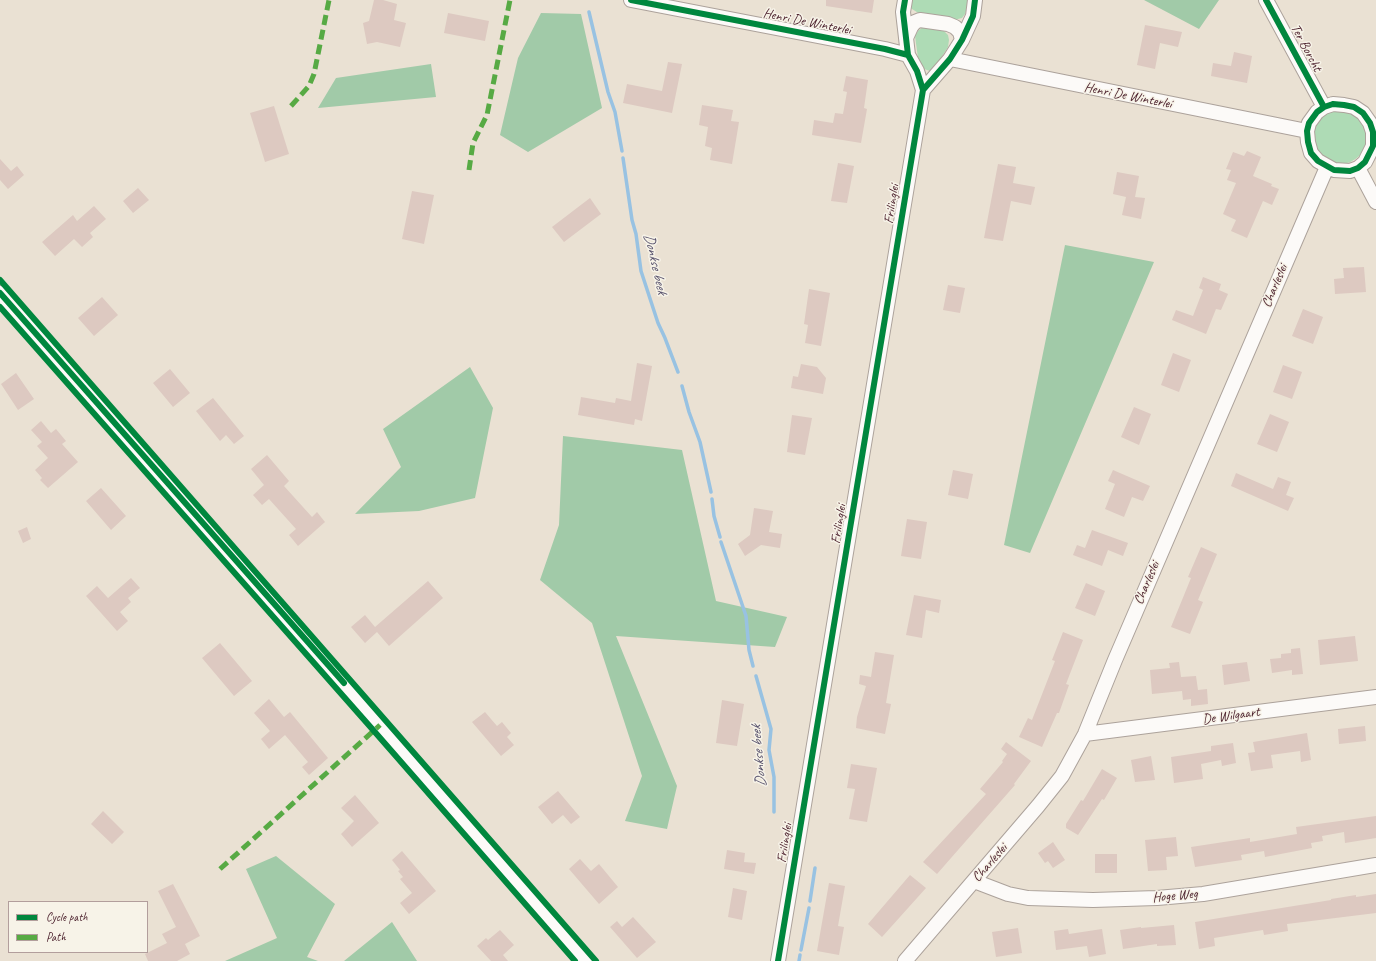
<!DOCTYPE html>
<html>
<head>
<meta charset="utf-8">
<style>
	body { margin:0 }
	#map { position:relative; width:1376px; height:961px; overflow:hidden; background:#eae1d3; font-family:Caveat,sans-serif }
	canvas { display:block }
	.legend { position:absolute; left:8px; top:901px; width:140px; height:52px; box-sizing:border-box; background:#f7f3e8; border:1px solid #b29e9c; margin:0; padding:5px 7px; list-style:none; font-size:12px; color:#4a1f2b }
	.legend li { display:flex; align-items:center; gap:8px; height:20px }
	.legend b { width:20px; border:1px solid #b29e9c }
</style>
</head>
<body>
<div id="map">
<canvas width="1376" height="961"></canvas>
<ul class="legend">
<li><b style="height:5px;background:#00873e"></b>Cycle path</li>
<li><b style="height:5px;background:#57aa44"></b>Path</li>
</ul>
</div>
<script>
const ctx = document.querySelector('canvas').getContext('2d');
ctx.lineJoin = 'round';
function fill(path, color) {
  ctx.fillStyle = color;
  ctx.fill(path, 'evenodd');
}
function poly(rows) {
  const path = new Path2D();
  for (const r of rows) {
    if (r.length === 3) {
      path.moveTo(r[0] + r[2], r[1]);
      path.arc(r[0], r[1], r[2], 0, 2 * Math.PI);
      continue;
    }
    path.moveTo(r[0], r[1]);
    for (let i = 2; i < r.length; i += 2) path.lineTo(r[i], r[i + 1]);
  }
  return path;
}
function strokePath(path, color, width, dash) {
  ctx.strokeStyle = color;
  ctx.lineWidth = width;
  ctx.lineCap = dash ? 'butt' : 'round';
  ctx.setLineDash(dash || []);
  ctx.stroke(path);
}
function drawText(font, color, halo, rows, align = 'center') {
  ctx.font = font + ' Caveat,sans-serif';
  ctx.lineWidth = 3;
  ctx.setLineDash([]);
  ctx.textBaseline = 'middle';
  ctx.strokeStyle = halo;
  ctx.fillStyle = color;
  for (const [text, x, y, turn = 0] of rows) {
    ctx.save();
    ctx.translate(x, y);
    ctx.rotate((+turn || 0) * Math.PI / 180);
    ctx.textAlign = isNaN(turn) ? turn : align;
    if (halo) ctx.strokeText(text, 0, 0);
    ctx.fillText(text, 0, 0);
    ctx.restore();
  }
}
fill(poly([
	[909,0,969,0,965,14,962,18,954,20,920,14,912,9,910,7],
	[923,27,942,29,948,35,949,40,948,47,936,66,930,71,924,69,919,64,918,58,915,36,918,31],
	[1340,137,27]
]), '#aedbb5');
fill(poly([
	[1144,0,1219,0,1199,29],
	[541,13,581,14,602,108,528,152,500,135,518,58],
	[431,64,436,97,318,108,336,78],
	[1065,245,1154,262,1030,553,1004,545],
	[470,367,493,408,475,498,419,511,355,514,401,467,383,429],
	[563,436,682,450,716,601,787,617,775,647,616,636,677,786,667,829,625,821,642,776,592,623,540,580,559,525],
	[276,856,335,904,307,957,318,961,225,961,277,938,246,869],
	[392,922,417,961,344,961]
]), '#a1caa8');
strokePath(poly([
	[589,12,608,92,615,112,622,151],
	[623,158,632,220,636,234,641,271,658,323,665,338,678,372],
	[682,386,689,412,700,442,711,492],
	[712,499,714,516,720,537],
	[721,542,746,616,749,650,753,666],
	[756,676,771,729,769,750,774,777,774,812],
	[810,901,815,868],
	[801,950,809,908],
	[799,961,800,955]
]), '#98c2e2', 3.5);
fill(poly([
	[374,0,383,0,397,4,394,20,406,23,400,47,377,42,367,44,363,23,369,21],
	[826,0,874,0,872,13,826,6],
	[448,13,489,21,485,41,444,33],
	[1145,25,1182,32,1178,47,1160,43,1155,69,1137,65],
	[1234,52,1252,56,1247,83,1211,76,1213,63,1231,66],
	[668,62,682,64,672,113,623,103,627,84,662,91],
	[846,76,868,80,864,108,867,109,861,143,812,135,814,120,833,123,835,113,843,114,847,92,843,91],
	[702,105,733,110,731,121,739,122,732,164,710,160,712,148,705,146,708,127,699,125],
	[274,106,289,154,265,162,250,113],
	[1247,151,1261,157,1253,176,1272,184,1271,186,1279,189,1272,205,1263,201,1247,238,1231,231,1236,220,1223,214,1236,183,1227,180,1231,170,1226,169,1233,152,1244,156],
	[0,159,11,171,17,166,24,175,8,189,0,180],
	[838,163,854,166,847,203,831,201],
	[998,164,1016,167,1013,183,1035,187,1031,205,1011,201,1003,241,984,238],
	[1117,172,1139,176,1135,197,1145,198,1141,219,1122,215,1126,197,1113,194],
	[138,188,149,200,133,213,123,201],
	[412,191,434,195,424,244,402,239],
	[590,198,601,214,564,242,552,227],
	[94,206,106,219,90,233,93,237,82,247,74,239,55,256,42,242,73,215,77,221],
	[1364,267,1366,292,1335,294,1334,279,1344,278,1343,268],
	[1203,277,1221,284,1219,290,1228,294,1221,310,1216,309,1206,334,1172,320,1176,310,1193,316,1203,290,1199,288],
	[948,285,965,288,960,313,943,310],
	[809,289,830,293,821,346,805,343,808,325,804,324],
	[102,297,118,315,94,336,78,318],
	[1303,309,1323,317,1313,344,1292,336],
	[1173,353,1191,360,1179,392,1161,385],
	[637,363,652,366,642,421,635,419,634,425,578,415,581,397,615,403,616,398,631,401],
	[801,364,817,367,826,378,823,394,791,388,793,376,798,377],
	[1283,365,1302,372,1292,399,1273,392],
	[170,369,190,393,173,407,153,383],
	[16,373,34,399,18,410,1,384],
	[213,398,244,436,234,444,226,435,220,441,196,411],
	[1134,407,1151,414,1139,445,1121,437],
	[1270,414,1289,422,1277,452,1257,444],
	[792,415,812,418,805,455,787,452],
	[41,421,51,433,56,429,66,441,62,444,78,462,48,488,40,480,42,478,35,470,48,458,37,446,42,442,31,430],
	[267,455,289,481,284,486,312,517,317,512,325,522,298,546,289,535,296,529,269,499,262,505,253,495,264,485,251,469],
	[953,470,973,474,968,499,948,495],
	[1113,470,1150,486,1143,501,1132,497,1124,517,1105,509,1115,484,1108,481],
	[1236,473,1273,489,1278,477,1291,482,1286,495,1294,498,1288,511,1231,486],
	[101,488,126,516,111,530,86,501],
	[754,508,773,511,769,532,782,534,780,548,761,545,745,556,738,544,750,535],
	[907,519,927,522,921,559,901,556],
	[27,527,31,539,23,543,18,531],
	[1092,530,1128,543,1123,556,1108,550,1102,566,1073,555,1077,545,1085,548],
	[1201,547,1217,554,1198,600,1203,602,1190,634,1171,627,1191,578,1188,577],
	[131,578,140,588,128,598,131,602,120,612,128,621,117,631,86,596,97,586,108,598],
	[428,581,443,598,389,646,377,632,365,643,351,627,365,615,375,627],
	[1086,583,1105,591,1095,616,1075,608],
	[914,595,941,600,939,613,926,610,922,638,906,635],
	[1063,632,1083,640,1066,684,1069,685,1059,713,1057,713,1042,747,1019,737,1028,718,1032,720,1055,661,1052,660],
	[1355,636,1358,661,1320,665,1318,640],
	[220,643,252,681,234,696,202,658],
	[1300,648,1303,674,1292,675,1292,670,1272,673,1270,659,1281,658,1281,654,1291,653,1291,649],
	[875,652,894,655,886,703,891,704,885,734,856,728,857,717,866,686,859,684,860,675,871,677],
	[1179,662,1181,677,1196,676,1198,690,1207,689,1208,704,1191,706,1191,699,1183,700,1182,691,1152,694,1150,670,1170,668,1169,663],
	[1247,662,1250,681,1224,685,1222,665],
	[269,699,284,717,290,712,328,758,309,775,302,767,308,762,285,735,269,749,261,739,270,731,254,713],
	[722,700,744,704,737,746,716,743],
	[485,712,497,726,502,722,511,733,507,737,514,745,501,756,472,722],
	[1365,726,1366,741,1339,744,1338,729],
	[1307,733,1311,760,1301,762,1300,751,1271,755,1273,768,1251,771,1248,753,1255,752,1253,742],
	[1006,742,1031,761,1014,784,1015,785,937,874,923,862,986,794,980,789,1003,762,1002,761,1007,754,1001,749],
	[1233,743,1236,763,1222,766,1221,760,1201,764,1203,779,1174,783,1171,757,1211,751,1211,746],
	[1151,756,1155,780,1135,782,1131,760],
	[851,764,877,768,867,822,849,819,855,789,847,788],
	[1102,769,1117,778,1104,800,1102,799,1078,835,1066,828,1066,824,1081,800,1083,801],
	[558,791,580,817,571,824,563,815,552,824,538,807],
	[355,795,379,823,352,847,341,834,354,821,341,808],
	[103,811,124,832,112,844,91,824],
	[1376,816,1376,838,1345,843,1344,832,1322,836,1323,841,1311,843,1312,848,1265,857,1264,851,1241,855,1242,860,1195,867,1191,847,1250,838,1250,842,1297,834,1296,827],
	[1176,837,1178,856,1166,857,1167,870,1148,871,1145,840],
	[1053,842,1065,860,1053,868,1048,861,1045,863,1038,853],
	[727,850,745,853,744,862,756,863,754,874,724,869],
	[402,851,436,891,409,914,400,903,412,893,400,879,403,877,398,871,400,870,392,860],
	[1095,854,1117,854,1117,873,1095,873],
	[580,859,591,871,599,864,618,887,599,904,569,869],
	[910,875,926,888,882,937,868,924],
	[829,883,845,886,838,926,844,927,839,955,817,951],
	[173,884,200,936,185,944,190,954,177,961,148,961,145,954,167,943,162,934,176,927,158,891],
	[733,888,747,891,742,920,728,917],
	[1376,894,1376,913,1287,924,1288,931,1264,935,1263,930,1214,938,1215,946,1199,949,1195,922,1331,900,1331,899,1356,895,1356,897],
	[633,917,656,942,637,958,610,927,617,921,622,927],
	[1174,925,1176,945,1157,946,1157,944,1123,949,1120,930,1141,927,1141,928],
	[1018,928,1022,953,996,957,992,932],
	[1068,929,1069,934,1102,929,1106,954,1089,957,1087,946,1056,950,1054,931],
	[500,930,514,945,503,955,508,961,491,961,477,946,486,938,488,940]
]), '#ddc9c1');
const minor = poly([
	[631,0,885,49,908,55],
	[1266,0,1324,107],
	[906,38,911,27,915,22,920,20,948,24,955,27,960,32,962,40],
	[950,59,1307,131],
	[923,90,950,59,962,40,973,16,975,0],
	[1333,104,1344,105,1354,107,1363,113,1370,123,1373,132,1373,146,1365,162,1358,168,1350,171,1334,170,1318,161,1311,153,1308,142,1307,131,1309,123,1317,112,1324,107,1333,104],
	[1358,168,1376,202],
	[0,293,587,961],
	[1085,734,1376,697],
	[974,881,1008,894,1028,898,1093,900,1157,898,1203,894,1376,865],
	[778,961,923,90,917,71,908,55,903,12,905,0],
	[905,961,1038,806,1062,776,1085,734,1115,660,1327,167]
]);
strokePath(minor, '#aca29b', 16);
strokePath(minor, '#fcfaf8', 14);
strokePath(poly([
	[291,106,309,86,314,74,329,0],
	[469,170,473,143,487,115,510,0],
	[220,869,380,725]
]), '#57aa44', 5, [10, 5]);
strokePath(poly([
	[631,0,885,49,908,55],
	[1266,0,1324,107],
	[923,90,950,59,962,40,973,16,975,0],
	[1333,104,1344,105,1354,107,1363,113,1370,123,1373,132,1373,146,1365,162,1358,168,1350,171,1334,170,1318,161,1311,153,1308,142,1307,131,1309,123,1317,112,1324,107,1333,104],
	[0,280,596,961],
	[0,293,344,683],
	[0,307,374,731,575,961],
	[778,961,923,90,917,71,908,55,903,12,905,0]
]), '#00873e', 6);
drawText('14px', '#4a1f2b', '#f7f3e8', [
	["Henri De Winterlei",807,22,11],
	["Ter Borcht",1306,48,62],
	["Henri De Winterlei",1128,96,11],
	["Frilinglei",892,204,-81],
	["Charleslei",1275,286,-67],
	["Frilinglei",839,524,-81],
	["Charleslei",1147,583,-67],
	["De Wilgaart",1231,716,-8],
	["Frilinglei",785,843,-81],
	["Charleslei",990,863,-49],
	["Hoge Weg",1175,896,-5]
]);
drawText('italic 15px', '#59536d', '#f7f3e8', [
	["Donkse beek",655,264,77],
	["Donkse beek",759,756,-95]
]);
</script>
</body>
</html>
